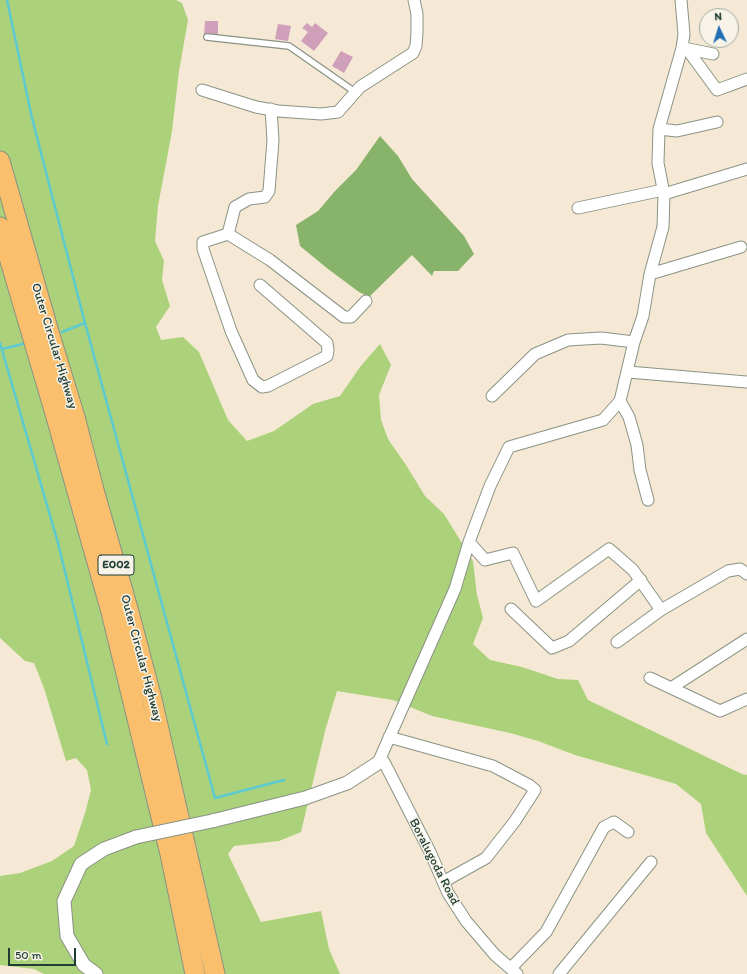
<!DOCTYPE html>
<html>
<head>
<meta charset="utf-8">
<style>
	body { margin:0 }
	#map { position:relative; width:747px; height:974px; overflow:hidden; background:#f5e9d5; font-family:Itim,sans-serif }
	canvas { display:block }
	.north { position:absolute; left:699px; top:8px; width:40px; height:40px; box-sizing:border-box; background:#f7f3e8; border:1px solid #a1aaa0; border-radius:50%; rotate:356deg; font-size:11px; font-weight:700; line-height:16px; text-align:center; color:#1f3d34 }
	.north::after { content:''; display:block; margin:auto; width:14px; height:18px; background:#1f6fb2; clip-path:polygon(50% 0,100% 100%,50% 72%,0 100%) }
	.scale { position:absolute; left:8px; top:948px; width:68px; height:18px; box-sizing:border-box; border:2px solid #1f3d34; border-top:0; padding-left:5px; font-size:12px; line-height:14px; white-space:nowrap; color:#1f3d34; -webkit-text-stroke:3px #f7f3e8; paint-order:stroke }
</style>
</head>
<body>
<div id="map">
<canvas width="747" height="974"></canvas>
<div class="north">N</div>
<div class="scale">50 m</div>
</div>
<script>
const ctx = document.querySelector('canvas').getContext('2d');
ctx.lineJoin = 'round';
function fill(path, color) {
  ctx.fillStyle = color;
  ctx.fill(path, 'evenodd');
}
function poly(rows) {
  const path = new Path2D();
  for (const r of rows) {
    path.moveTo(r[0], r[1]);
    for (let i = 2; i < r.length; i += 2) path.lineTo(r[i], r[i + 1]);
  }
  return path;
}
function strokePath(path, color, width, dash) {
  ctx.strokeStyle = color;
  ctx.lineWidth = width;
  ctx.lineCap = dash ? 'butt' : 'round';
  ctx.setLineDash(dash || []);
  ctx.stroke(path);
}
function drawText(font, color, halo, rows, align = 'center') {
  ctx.font = font + ' Itim,sans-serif';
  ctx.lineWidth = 3;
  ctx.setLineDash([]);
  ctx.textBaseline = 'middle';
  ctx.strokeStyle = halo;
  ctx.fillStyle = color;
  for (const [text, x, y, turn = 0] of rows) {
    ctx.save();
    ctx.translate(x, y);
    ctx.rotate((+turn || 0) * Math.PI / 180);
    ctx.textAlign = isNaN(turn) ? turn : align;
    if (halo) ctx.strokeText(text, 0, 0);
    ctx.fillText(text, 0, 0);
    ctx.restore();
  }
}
fill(poly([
	[0,0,176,0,182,3,188,20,179,71,172,131,158,206,155,241,164,261,162,280,170,306,156,327,161,340,183,337,199,352,228,420,247,441,274,431,313,404,340,396,360,367,380,344,391,365,379,395,381,420,388,439,406,465,425,496,444,514,473,561,477,595,483,618,473,644,490,660,522,667,558,679,578,680,588,700,742,774,747,775,747,896,706,833,701,804,676,784,575,755,538,741,510,733,432,716,393,700,337,691,325,731,301,832,279,841,234,846,228,854,261,922,321,911,329,949,340,974,44,974,34,969,0,965,0,876,20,873,52,861,74,846,85,813,91,790,87,770,76,758,66,761,44,688,34,663,25,661,0,638]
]), '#abd17a');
fill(poly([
	[380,136,398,156,412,179,464,236,474,254,458,271,434,271,432,276,412,255,369,297,359,292,328,269,300,246,296,225,318,211,335,191,356,170]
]), '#88b36a');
strokePath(poly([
	[7,0,32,118,85,323,215,798,284,780],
	[62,332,85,323],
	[0,343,58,543,107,744],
	[2,349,23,344]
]), '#5dcad1', 2.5);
fill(poly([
	[205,21,218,21,218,36,204,36],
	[307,23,312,27,315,23,328,33,314,51,301,41,308,32,302,28],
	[278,24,291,26,288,41,275,39],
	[341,51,353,57,344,73,332,66]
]), '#d09fba');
const service = poly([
	[207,37,289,46,355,92]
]);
const minor = poly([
	[684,48,713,54],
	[687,49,717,90,747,79],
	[202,90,256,107,278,111,321,114,338,112,360,87,413,53,416,46,417,32,417,14,414,0],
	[659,129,677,131,717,122],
	[664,194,747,169],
	[578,208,663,190],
	[228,234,270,260,344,317,351,317,366,301],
	[650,274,741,247],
	[260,285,327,343,328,350,327,356,268,386,262,387,253,380,231,331,203,249,203,242,228,234,235,207,249,199,265,197,269,191,273,140,271,109],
	[628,372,747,382],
	[492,396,535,354,568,340,601,338,634,342],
	[620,401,629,417,637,445,640,470,648,500],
	[469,542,485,560,513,553,536,601,609,549,633,570,661,610],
	[511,609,552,648,569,641,641,580],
	[617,642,661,610,728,571,740,569,747,574],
	[650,678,720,711,747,699],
	[671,688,747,639],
	[389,737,493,766,529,785,535,790,515,821,486,858,443,882],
	[511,968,546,932,604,827,614,822,628,832],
	[517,974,495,955,466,921,448,893,430,852,384,762,378,763,455,589,469,542,490,486,509,447,603,420,620,401,634,342,643,316,650,274,663,227,664,194,658,163,659,129,682,48,684,34,681,0],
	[559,974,651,862]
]);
const tertiary = poly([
	[212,821,305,798,347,783,378,763],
	[96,974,84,965,67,936,64,901,81,864,104,849,136,837]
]);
const motorway = poly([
	[0,161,49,332,75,417,94,490,129,612,152,699,215,974],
	[0,227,54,410,111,612,170,854,195,974]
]);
strokePath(service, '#8a9384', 8);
strokePath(minor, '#8a9384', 13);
strokePath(tertiary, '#8a9384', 15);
strokePath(motorway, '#8a9384', 21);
strokePath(service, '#fff', 5.5);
strokePath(minor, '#fff', 11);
strokePath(tertiary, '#fff', 13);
strokePath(motorway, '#f9bf6c', 19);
const tertiaryBridge = poly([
	[136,837,212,821]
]);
strokePath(tertiaryBridge, '#8a9384', 15, []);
strokePath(tertiaryBridge, '#fff', 13);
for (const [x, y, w] of [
	[116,565,36]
]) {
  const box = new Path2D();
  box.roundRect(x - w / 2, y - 10, w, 20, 3);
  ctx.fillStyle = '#f7f3e8';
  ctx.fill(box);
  strokePath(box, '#1f3d34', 1);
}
drawText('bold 12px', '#1f3d34', null, [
	["E002",116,565]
]);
drawText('13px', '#1f3d34', '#f7f3e8', [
	["Outer Circular Highway",54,346,73],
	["Outer Circular Highway",141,658,75],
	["Boralugoda Road",434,862,63]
]);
</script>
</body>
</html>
